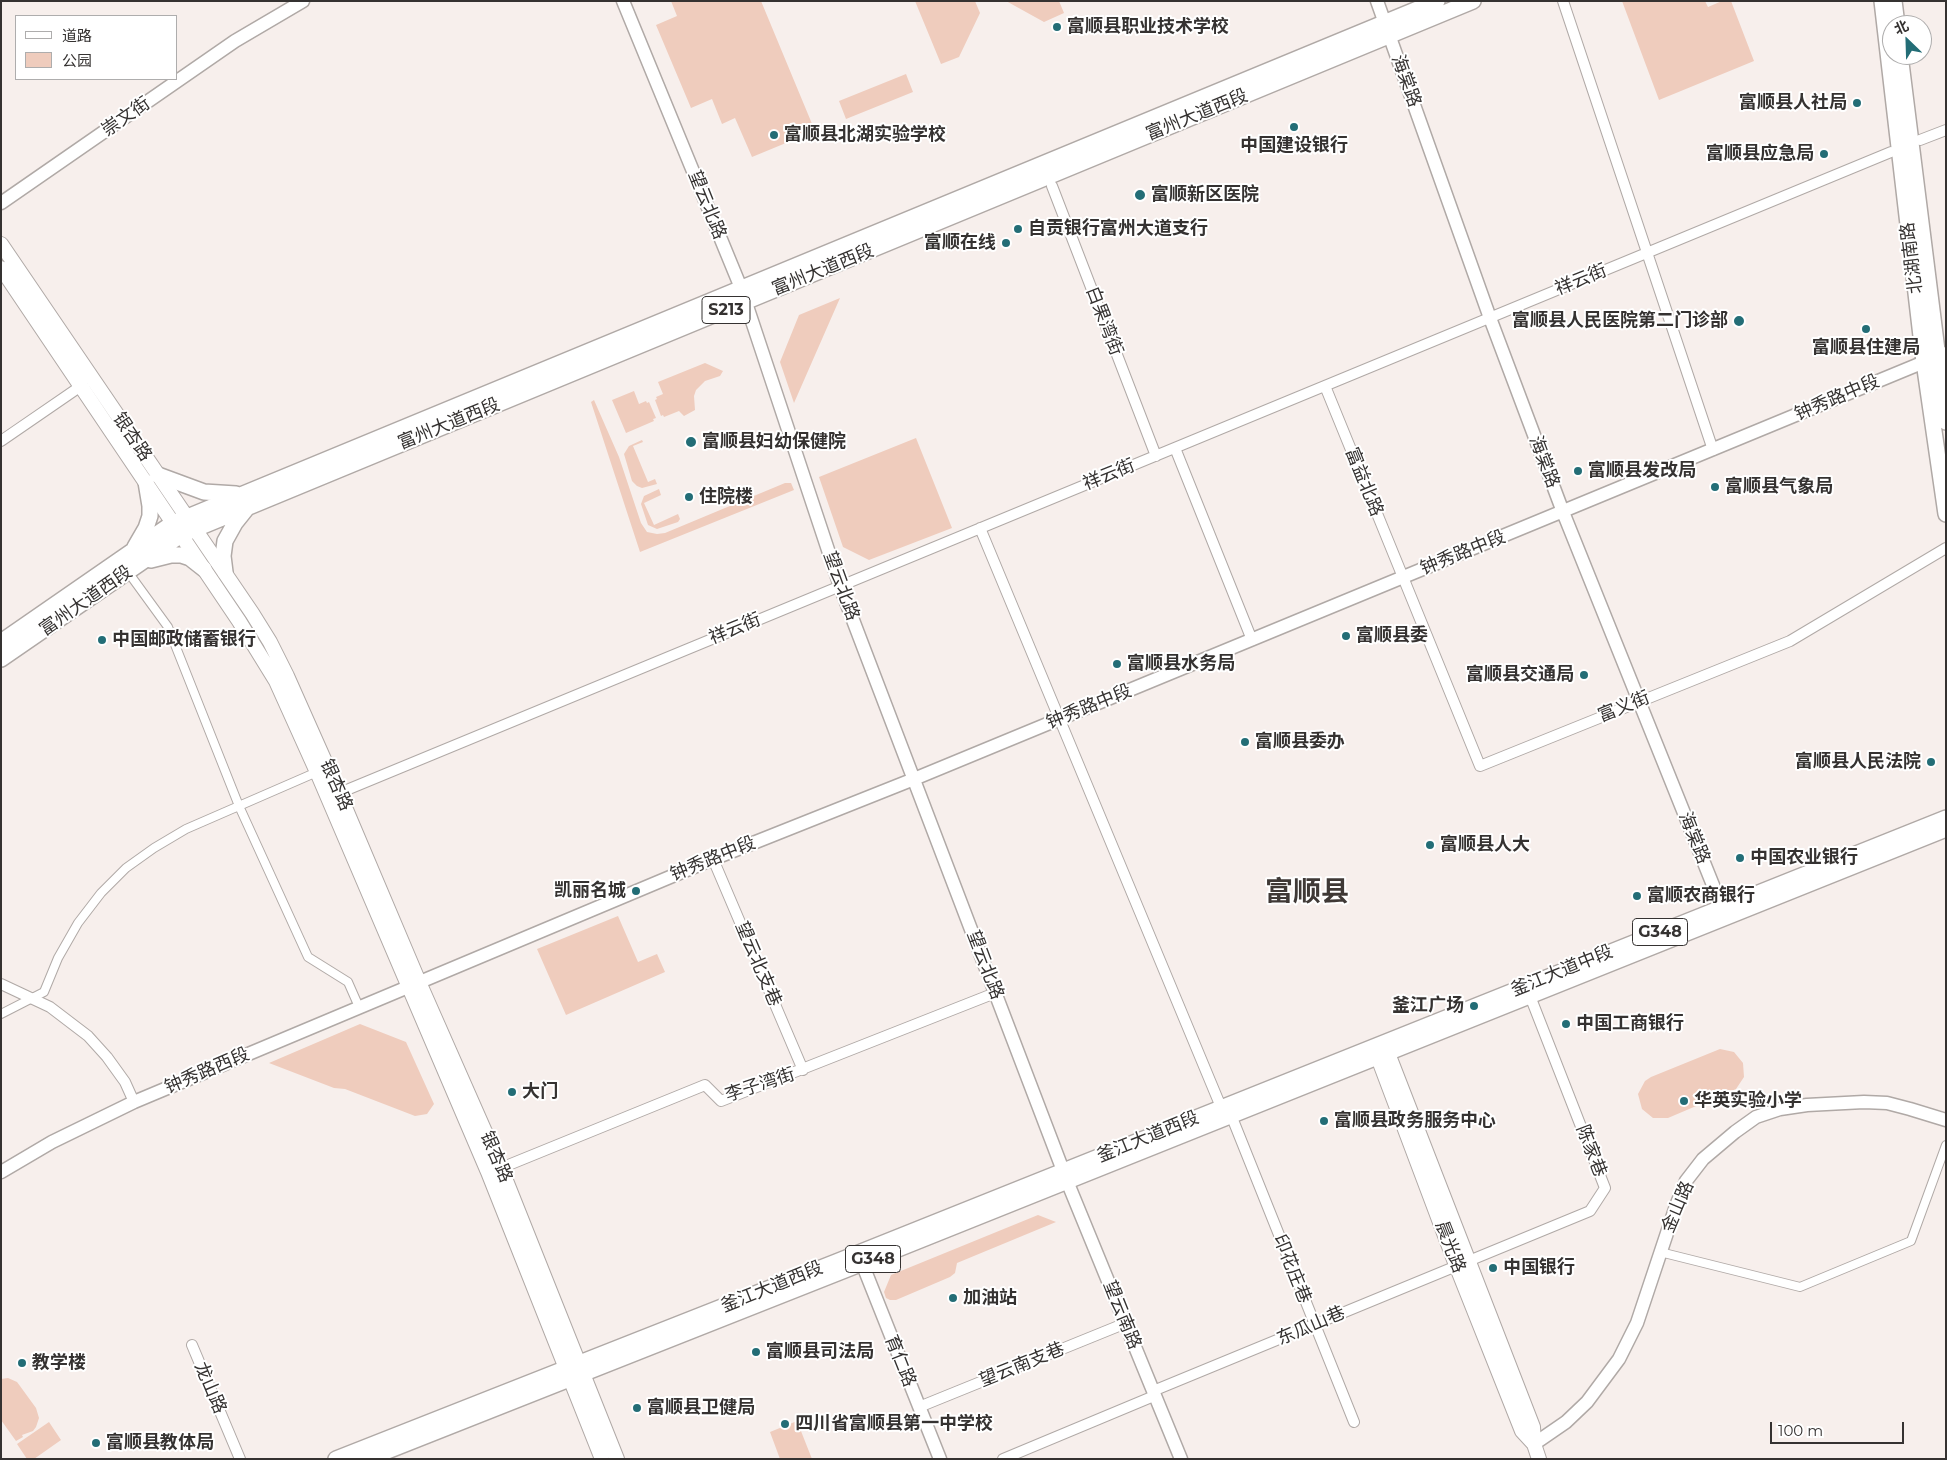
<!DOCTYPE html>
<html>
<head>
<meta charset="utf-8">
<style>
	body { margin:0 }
	#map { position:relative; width:1947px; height:1460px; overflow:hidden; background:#f7efec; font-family:Montserrat,"Noto Sans SC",sans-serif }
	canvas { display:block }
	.frame { position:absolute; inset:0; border:2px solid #353231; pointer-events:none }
	.legend { position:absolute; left:15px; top:15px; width:162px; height:65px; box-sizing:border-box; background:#fff; border:1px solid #aeadad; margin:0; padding:6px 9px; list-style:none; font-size:15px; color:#353231 }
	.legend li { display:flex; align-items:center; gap:10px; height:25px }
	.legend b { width:25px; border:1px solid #aeadad }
	.north { position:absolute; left:1882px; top:15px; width:50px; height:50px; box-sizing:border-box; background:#fff; border:1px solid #aeadad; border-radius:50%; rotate:336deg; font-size:14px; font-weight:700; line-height:20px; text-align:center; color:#353231 }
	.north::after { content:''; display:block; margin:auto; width:18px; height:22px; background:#236d76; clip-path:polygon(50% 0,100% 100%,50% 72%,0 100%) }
	.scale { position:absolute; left:1770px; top:1422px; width:134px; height:22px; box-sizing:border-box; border:2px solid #353231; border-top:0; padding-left:6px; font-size:15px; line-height:18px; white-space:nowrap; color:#353231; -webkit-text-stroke:4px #fff; paint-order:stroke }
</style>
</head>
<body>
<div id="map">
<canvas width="1947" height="1460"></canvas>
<div class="frame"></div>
<ul class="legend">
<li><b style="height:6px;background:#fff"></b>道路</li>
<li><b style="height:14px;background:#efccbd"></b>公园</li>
</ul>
<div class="north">北</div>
<div class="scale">100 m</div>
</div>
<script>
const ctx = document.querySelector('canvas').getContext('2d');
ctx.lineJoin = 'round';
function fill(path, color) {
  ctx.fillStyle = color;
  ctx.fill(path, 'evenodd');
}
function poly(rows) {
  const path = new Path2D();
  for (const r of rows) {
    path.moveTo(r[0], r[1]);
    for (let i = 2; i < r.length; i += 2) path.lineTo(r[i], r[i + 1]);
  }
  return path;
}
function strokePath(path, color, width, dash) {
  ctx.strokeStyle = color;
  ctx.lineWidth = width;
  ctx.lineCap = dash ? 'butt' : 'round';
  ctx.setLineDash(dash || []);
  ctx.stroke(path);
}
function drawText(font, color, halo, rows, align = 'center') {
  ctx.font = font + ' Montserrat,"Noto Sans SC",sans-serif';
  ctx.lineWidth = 4;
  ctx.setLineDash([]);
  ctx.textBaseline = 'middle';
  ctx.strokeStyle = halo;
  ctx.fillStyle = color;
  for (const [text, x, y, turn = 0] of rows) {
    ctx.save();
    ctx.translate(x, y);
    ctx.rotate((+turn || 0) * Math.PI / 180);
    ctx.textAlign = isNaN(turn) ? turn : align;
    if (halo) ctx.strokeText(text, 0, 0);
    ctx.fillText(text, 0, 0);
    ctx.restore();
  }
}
fill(poly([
	[671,1,761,1,815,131,752,157,735,118,722,124,712,99,691,108,656,25,677,16],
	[915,1,975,1,980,13,959,57,941,64],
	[1006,1,1059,1,1064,13,1044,22],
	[1622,1,1705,1,1708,7,1722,1,1731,1,1754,61,1659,100],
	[906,74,913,92,846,119,839,101],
	[840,298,794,403,780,362,799,315],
	[705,363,723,371,720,376,705,381,696,390,694,396,695,410,684,416,679,411,664,417,663,415,661,416,655,400,657,399,656,397,663,394,658,382],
	[634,391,639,404,646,401,647,403,649,402,656,418,653,419,654,421,626,433,612,400],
	[594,400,619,457,641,523,647,532,657,534,665,533,785,483,791,483,794,490,640,552,591,402],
	[916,438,952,528,869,560,843,547,819,477],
	[642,440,643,442,633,446,648,482,655,479,657,484,642,488,637,486,632,481,624,454,629,446],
	[659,489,661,495,644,503,654,525,678,514,680,519,678,522,657,529,648,525,641,504,644,496],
	[618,916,638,962,657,954,665,972,566,1015,537,949],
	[360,1024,406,1042,434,1104,427,1114,415,1116,345,1089,334,1088,269,1063],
	[1720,1049,1734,1052,1743,1063,1744,1077,1736,1089,1668,1118,1653,1118,1642,1109,1638,1094,1645,1081,1651,1077],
	[1038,1215,1056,1222,957,1263,955,1273,950,1277,896,1300,890,1300,886,1298,884,1292,891,1275],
	[8,1378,17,1382,20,1386,36,1408,39,1418,36,1427,33,1431,22,1435,23,1437,16,1441,1,1420,1,1379],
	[797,1421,812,1459,780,1459,770,1432],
	[49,1422,61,1440,34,1459,27,1459,17,1444]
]), '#efccbd');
const pedestrian = poly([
	[128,572,168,627,239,806,308,957,348,982,359,1007],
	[1,1014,44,992,58,958,78,923,101,893,126,868,154,848,186,829,317,772],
	[1660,1252,1800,1287,1911,1241,1946,1145]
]);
const minor = poly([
	[1563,1,1713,450],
	[1920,140,1946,130],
	[1052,186,1156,456],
	[1325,386,1480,766,1790,641,1946,548],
	[1,441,81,386],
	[1175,448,1252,640],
	[980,528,1221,1107],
	[332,796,1891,152],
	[713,859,803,1070],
	[1,984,50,1007,88,1036,107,1057,125,1082,134,1102],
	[1231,1115,1354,1422],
	[501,1168,705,1085,721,1101,995,993],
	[192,1345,240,1459],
	[1153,1391,1590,1211,1605,1188,1530,996],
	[919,1407,1126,1323],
	[1003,1459,1154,1396]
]);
const tertiary = poly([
	[623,1,741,288,840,586,1067,1181,1181,1459],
	[1377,1,1490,318,1563,512,1725,915],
	[1,203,235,41,303,1],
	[1,1172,52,1142,134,1102,713,859,914,779,1946,353],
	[862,1263,940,1459],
	[1534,1444,1566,1422,1587,1402,1619,1359,1637,1323,1676,1206,1686,1181,1703,1159,1735,1132,1756,1117,1780,1109,1807,1105,1864,1102,1887,1103,1910,1109,1946,1120]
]);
const secondary = poly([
	[1,244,252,613,270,642,287,676,339,793,419,982,501,1168,617,1459],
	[1,268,239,621,276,681,317,772,488,1172,602,1459],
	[1384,1043,1533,1427,1534,1444,1539,1459],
	[1374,1047,1456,1265,1522,1431,1534,1444]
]);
const primary = poly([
	[1882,1,1924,362,1946,514],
	[1894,1,1897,25],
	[1900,55,1946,422],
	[158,475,204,492,236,494],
	[135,547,146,528,150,516,150,506,146,482],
	[151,560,171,555,181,555,190,558,204,569],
	[225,572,223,556,225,541,235,523,247,508],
	[1,642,173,523,1437,1],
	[1,659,181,535,1473,1],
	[336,1459,836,1262,1946,818],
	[367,1459,888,1253,1946,829]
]);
strokePath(pedestrian, '#b0a9a6', 10);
strokePath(minor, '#b0a9a6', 12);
strokePath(tertiary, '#b0a9a6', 15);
strokePath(secondary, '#b0a9a6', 16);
strokePath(primary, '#b0a9a6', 18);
strokePath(pedestrian, '#fff', 8);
strokePath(minor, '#fff', 10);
strokePath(tertiary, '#fff', 12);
strokePath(secondary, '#fff', 14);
strokePath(primary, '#fff', 15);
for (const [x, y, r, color] of [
	[1057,27,5,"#236d76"],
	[1857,103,5,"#236d76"],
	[1294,127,5,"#236d76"],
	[774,135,5,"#236d76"],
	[1824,154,5,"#236d76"],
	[1140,195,6,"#236d76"],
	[1018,229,5,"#236d76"],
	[1006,243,5,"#236d76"],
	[1739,321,6,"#236d76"],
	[1866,329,5,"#236d76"],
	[691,442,6,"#236d76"],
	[1578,471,5,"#236d76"],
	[1715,487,5,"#236d76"],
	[689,497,5,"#236d76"],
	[1346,636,5,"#236d76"],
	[102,640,5,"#236d76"],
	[1117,664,5,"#236d76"],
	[1584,675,5,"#236d76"],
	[1245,742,5,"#236d76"],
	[1931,762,5,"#236d76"],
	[1430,845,5,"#236d76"],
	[1740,858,5,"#236d76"],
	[636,891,5,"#236d76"],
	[1637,896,5,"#236d76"],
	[1474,1006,5,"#236d76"],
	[1566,1024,5,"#236d76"],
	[512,1092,5,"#236d76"],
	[1684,1101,5,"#236d76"],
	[1324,1121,5,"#236d76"],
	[1493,1268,5,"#236d76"],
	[953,1298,5,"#236d76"],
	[756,1352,5,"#236d76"],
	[22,1363,5,"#236d76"],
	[637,1408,5,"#236d76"],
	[785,1424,5,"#236d76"],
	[96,1443,5,"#236d76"]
]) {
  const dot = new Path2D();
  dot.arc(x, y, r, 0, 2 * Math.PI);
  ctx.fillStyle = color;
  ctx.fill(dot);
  strokePath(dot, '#fff', 2);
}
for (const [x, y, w] of [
	[726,310,48],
	[1660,932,55],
	[873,1259,55]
]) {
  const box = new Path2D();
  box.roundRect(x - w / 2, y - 13.5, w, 27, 4);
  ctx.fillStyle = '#fff';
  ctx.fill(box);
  strokePath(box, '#353231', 1);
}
drawText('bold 16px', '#353231', null, [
	["S213",726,310],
	["G348",1660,932],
	["G348",873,1259]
]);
drawText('bold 18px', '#353231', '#fff', [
	["富顺县职业技术学校",1067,27],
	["富顺县人社局",1847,103,"right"],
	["富顺县北湖实验学校",784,135],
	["中国建设银行",1294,146,"center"],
	["富顺县应急局",1814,154,"right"],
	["富顺新区医院",1151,195],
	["自贡银行富州大道支行",1028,229],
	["富顺在线",996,243,"right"],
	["富顺县人民医院第二门诊部",1728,321,"right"],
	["富顺县住建局",1866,348,"center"],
	["富顺县妇幼保健院",702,442],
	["富顺县发改局",1588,471],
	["富顺县气象局",1725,487],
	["住院楼",699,497],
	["富顺县委",1356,636],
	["中国邮政储蓄银行",112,640],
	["富顺县水务局",1127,664],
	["富顺县交通局",1574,675,"right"],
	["富顺县委办",1255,742],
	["富顺县人民法院",1921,762,"right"],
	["富顺县人大",1440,845],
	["中国农业银行",1750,858],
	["凯丽名城",626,891,"right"],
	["富顺农商银行",1647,896],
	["釜江广场",1464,1006,"right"],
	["中国工商银行",1576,1024],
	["大门",522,1092],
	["华英实验小学",1694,1101],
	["富顺县政务服务中心",1334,1121],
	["中国银行",1503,1268],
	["加油站",963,1298],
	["富顺县司法局",766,1352],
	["教学楼",32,1363],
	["富顺县卫健局",647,1408],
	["四川省富顺县第一中学校",795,1424],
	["富顺县教体局",106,1443]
], 'left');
drawText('18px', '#353231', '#fff', [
	["海棠路",1406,81,70],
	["富州大道西段",1197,115,-22],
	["崇文街",126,117,-35],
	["望云北路",707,205,68],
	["北湖南路",1912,258,-97],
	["富州大道西段",823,270,-22],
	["祥云街",1581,280,-22],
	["白果湾街",1104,321,69],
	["钟秀路中段",1837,398,-23],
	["富州大道西段",449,424,-22],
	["银杏路",132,437,56],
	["海棠路",1544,462,69],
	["祥云街",1109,475,-22],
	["富益北路",1364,482,68],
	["钟秀路中段",1463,553,-22],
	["望云北路",841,586,70],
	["富州大道西段",86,601,-35],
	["祥云街",735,629,-22],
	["钟秀路中段",1089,707,-22],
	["富义街",1624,707,-22],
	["银杏路",336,785,66],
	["海棠路",1694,838,68],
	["钟秀路中段",713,859,-22],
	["望云北支巷",758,964,67],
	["望云北路",985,965,69],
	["釜江大道中段",1562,971,-22],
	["钟秀路西段",207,1071,-23],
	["李子湾街",760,1085,-18],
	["釜江大道西段",1148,1137,-22],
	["陈家巷",1591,1151,69],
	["银杏路",496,1157,67],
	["金山路",1678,1207,-67],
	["晨光路",1450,1247,69],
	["印花庄巷",1292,1269,68],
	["釜江大道西段",772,1287,-22],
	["望云南路",1122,1315,68],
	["东瓜山巷",1311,1326,-23],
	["育仁路",900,1361,68],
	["望云南支巷",1022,1365,-22],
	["龙山路",210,1388,67]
]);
drawText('bold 28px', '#3f3936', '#fff', [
	["富顺县",1307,893]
]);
</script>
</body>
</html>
